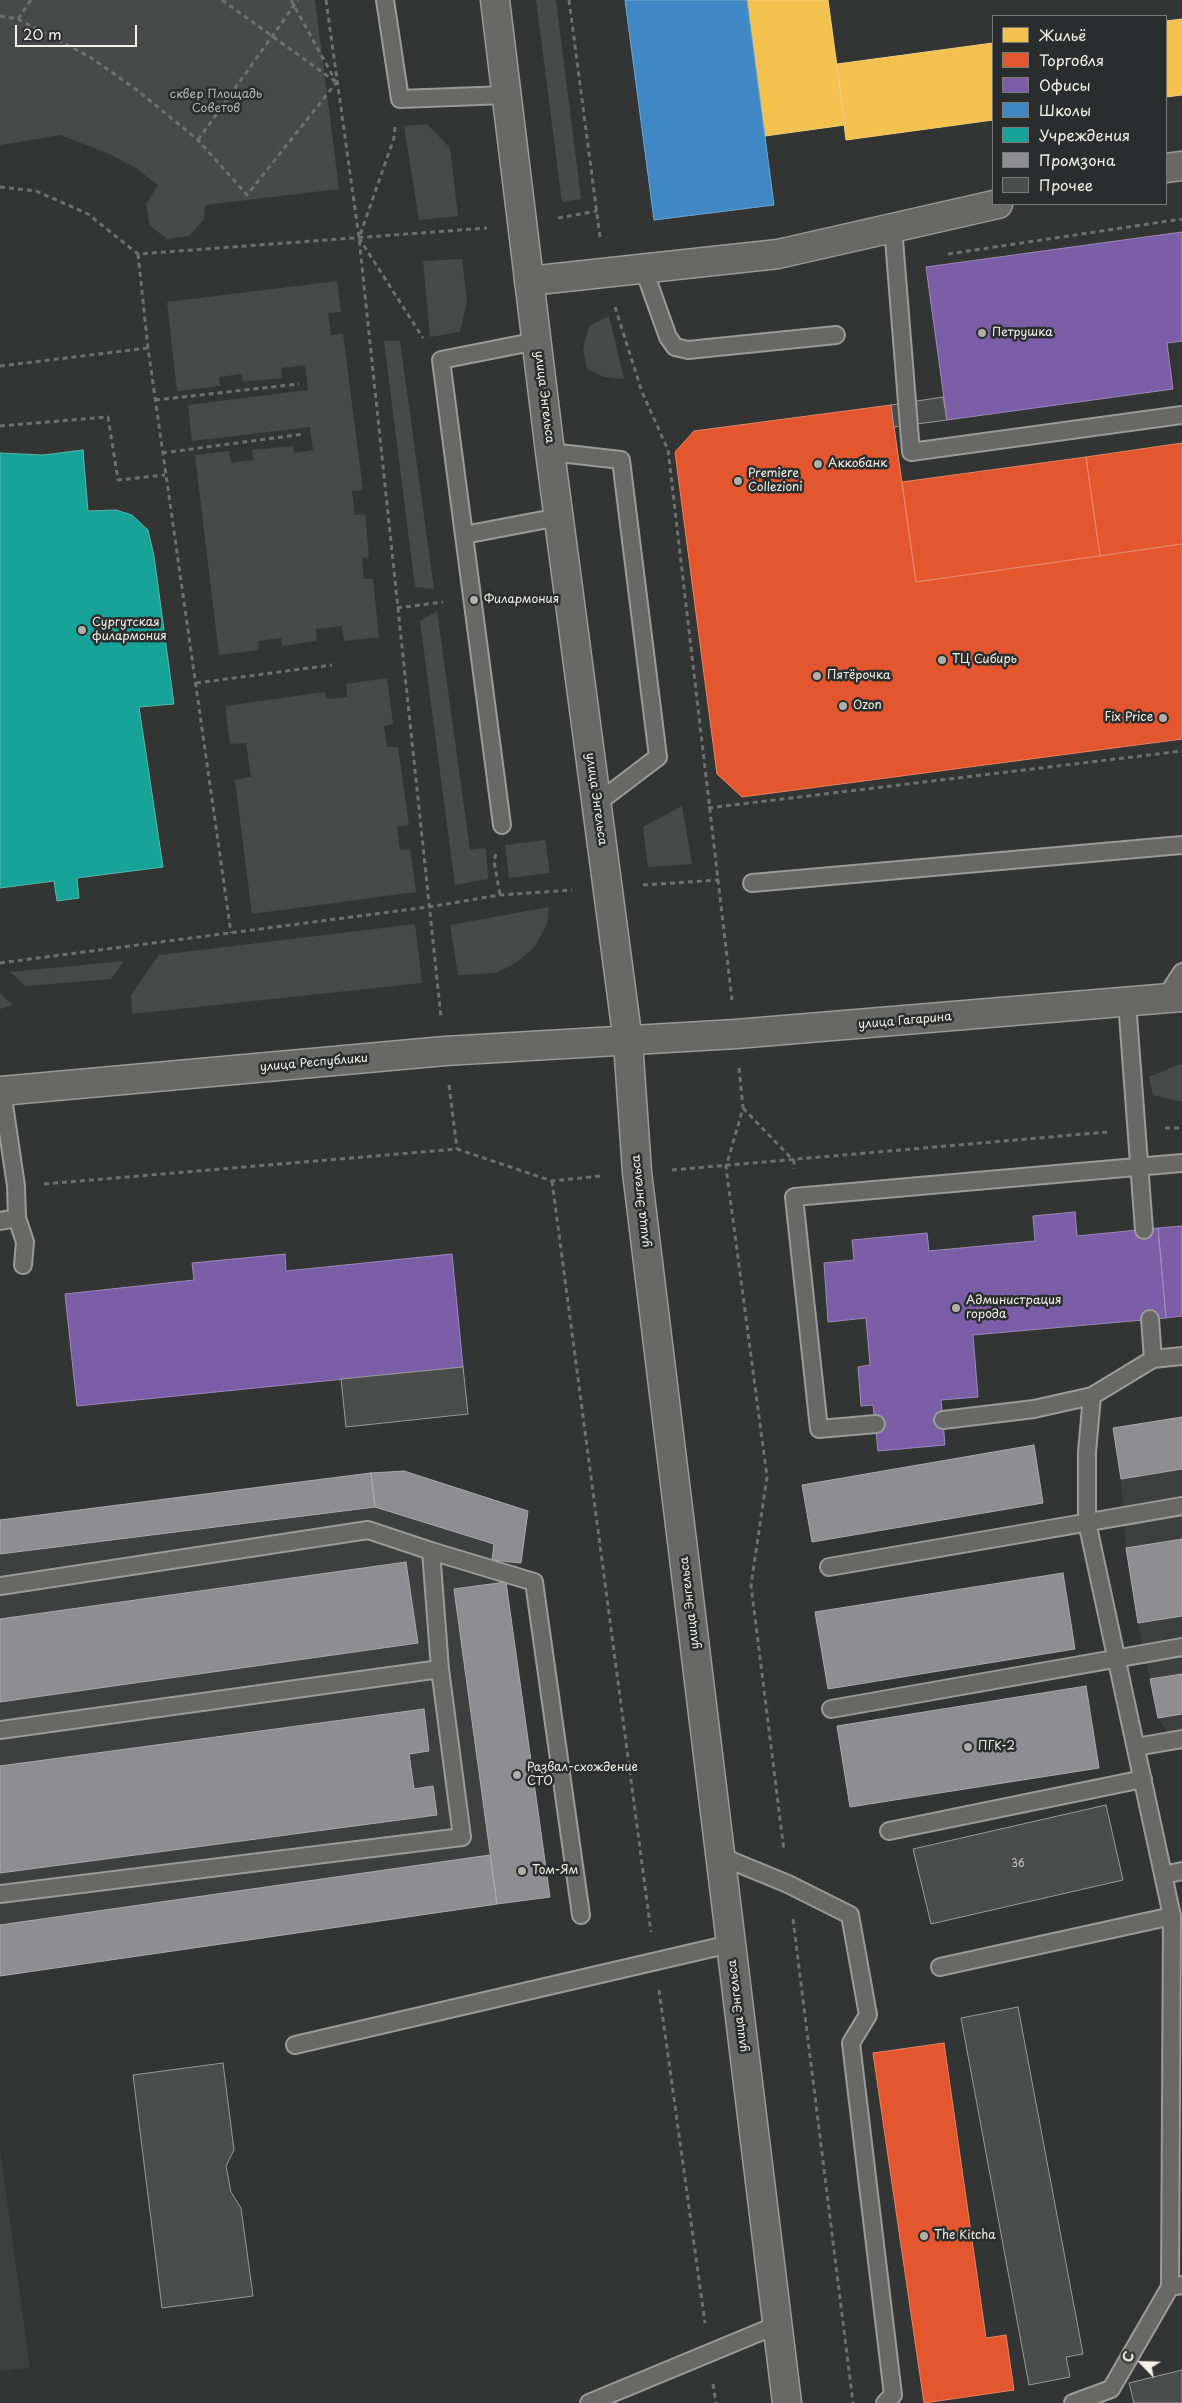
<!DOCTYPE html>
<html>
<head>
<meta charset="utf-8">
<style>
	body { margin:0 }
	#map { position:relative; width:1182px; height:2403px; overflow:hidden; background:#333434; font-family:"Playpen Sans",sans-serif }
	canvas { display:block }
	.legend { position:absolute; left:992px; top:15px; width:175px; height:190px; box-sizing:border-box; background:#2a2d2e; border:1px solid #7b7b78; margin:0; padding:6px 9px; list-style:none; font-size:15px; color:#f4f1e8 }
	.legend li { display:flex; align-items:center; gap:10px; height:25px }
	.legend b { width:25px; border:1px solid #7b7b78 }
	.north { position:absolute; left:1117px; top:2338px; width:50px; height:50px; -webkit-text-stroke:4px #2a2d2e; paint-order:stroke; rotate:294deg; font-size:14px; font-weight:700; line-height:20px; text-align:center; color:#f4f1e8 }
	.north::after { content:''; display:block; margin:auto; width:18px; height:22px; background:#f4f1e8; clip-path:polygon(50% 0,100% 100%,50% 72%,0 100%) }
	.scale { position:absolute; left:15px; top:25px; width:122px; height:22px; box-sizing:border-box; border:2px solid #f4f1e8; border-top:0; padding-left:6px; font-size:15px; line-height:18px; white-space:nowrap; color:#f4f1e8; -webkit-text-stroke:4px #2a2d2e; paint-order:stroke }
</style>
</head>
<body>
<div id="map">
<canvas width="1182" height="2403"></canvas>
<ul class="legend">
<li><b style="height:14px;background:#f2c14e"></b>Жильё</li>
<li><b style="height:14px;background:#e4572e"></b>Торговля</li>
<li><b style="height:14px;background:#7b5ea7"></b>Офисы</li>
<li><b style="height:14px;background:#3f88c5"></b>Школы</li>
<li><b style="height:14px;background:#17a398"></b>Учреждения</li>
<li><b style="height:14px;background:#8d8d92"></b>Промзона</li>
<li><b style="height:14px;background:#4b4c4c"></b>Прочее</li>
</ul>
<div class="north">С</div>
<div class="scale">20 m</div>
</div>
<script>
const ctx = document.querySelector('canvas').getContext('2d');
ctx.lineJoin = 'round';
function fill(path, color) {
  ctx.fillStyle = color;
  ctx.fill(path, 'evenodd');
}
function poly(rows) {
  const path = new Path2D();
  for (const r of rows) {
    path.moveTo(r[0], r[1]);
    for (let i = 2; i < r.length; i += 2) path.lineTo(r[i], r[i + 1]);
  }
  return path;
}
function strokePath(path, color, width, dash) {
  ctx.strokeStyle = color;
  ctx.lineWidth = width;
  ctx.lineCap = dash ? 'butt' : 'round';
  ctx.setLineDash(dash || []);
  ctx.stroke(path);
}
function drawText(font, color, halo, rows, align = 'center') {
  ctx.font = font + ' "Playpen Sans",sans-serif';
  ctx.lineWidth = 5;
  ctx.setLineDash([]);
  ctx.textBaseline = 'middle';
  ctx.strokeStyle = halo;
  ctx.fillStyle = color;
  for (const [text, x, y, turn = 0] of rows) {
    ctx.save();
    ctx.translate(x, y);
    ctx.rotate((+turn || 0) * Math.PI / 180);
    ctx.textAlign = isNaN(turn) ? turn : align;
    if (halo) ctx.strokeText(text, 0, 0);
    ctx.fillText(text, 0, 0);
    ctx.restore();
  }
}
fill(poly([
	[1182,1417,1182,1752,1158,1718,1138,1623,1126,1548,1121,1479,1113,1428],
	[404,1471,528,1511,521,1563,506,1582,550,1897,0,1976,0,1520,371,1473],
	[0,2149,30,2368,0,2371]
]), '#3e4040');
fill(poly([
	[0,0,315,0,339,189,205,205,204,219,189,236,167,239,150,226,146,204,158,185,136,168,107,153,60,135,0,145],
	[536,0,556,0,581,199,562,202],
	[427,124,450,148,458,216,419,220,404,126],
	[462,259,467,301,460,332,430,337,423,261],
	[337,281,341,312,328,313,331,335,343,334,363,490,352,491,355,515,365,514,369,557,362,558,364,579,373,579,379,637,344,641,342,626,316,629,317,641,282,646,281,638,258,641,259,650,219,655,195,455,229,451,231,463,253,460,252,450,293,446,294,453,313,450,310,427,192,441,188,405,308,390,305,365,281,368,282,378,243,382,242,374,219,377,220,386,177,391,167,302],
	[609,316,624,379,604,377,587,369,583,349,589,326],
	[384,341,400,341,434,589,415,587],
	[437,611,470,850,486,848,488,879,455,885,420,621],
	[387,678,393,724,384,726,387,747,398,747,409,825,397,827,400,850,410,849,416,892,252,914,235,780,251,777,246,743,230,744,225,706,325,692,326,699,347,697,346,684],
	[682,806,692,864,648,867,643,827],
	[545,840,550,873,509,878,505,845],
	[549,907,547,924,535,946,517,962,496,973,458,975,450,925],
	[415,924,422,983,132,1014,131,995,159,955],
	[124,961,111,979,26,986,10,972],
	[0,993,13,1005,0,1009],
	[1180,1064,1182,1065,1182,1102,1153,1095,1149,1077]
]), '#484a49');
const homes = poly([
	[747,0,828,0,845,125,765,136,747,0],
	[1182,19,1182,95,1166,97,1166,21,1182,19],
	[993,43,993,120,846,140,837,64,993,43]
]);
fill(homes, '#f2c14e');
strokePath(homes, '#f3cf7c', 1);
const shops = poly([
	[891,405,916,582,1182,544,1182,739,742,797,717,774,675,452,694,431,891,405],
	[1182,443,1182,544,1100,556,1086,457,1182,443],
	[1086,457,1100,556,916,582,902,482,1086,457],
	[944,2043,986,2338,1006,2335,1014,2390,924,2403,873,2053,944,2043]
]);
fill(shops, '#e4572e');
strokePath(shops, '#e98566', 1);
const offices = poly([
	[1182,232,1182,341,1167,343,1173,389,947,420,926,267,1182,232],
	[1075,1212,1077,1236,1158,1228,1166,1318,973,1335,978,1397,941,1400,945,1445,878,1451,873,1405,861,1406,858,1367,870,1365,866,1318,828,1322,824,1263,854,1260,852,1240,927,1233,929,1251,1035,1241,1033,1216,1075,1212],
	[1182,1226,1182,1316,1166,1318,1158,1228,1182,1226],
	[285,1254,286,1271,452,1254,463,1367,77,1406,65,1294,194,1280,192,1263,285,1254]
]);
fill(offices, '#7b5ea7');
strokePath(offices, '#9f8aba', 1);
const schools = poly([
	[625,0,747,0,774,205,654,220,625,0]
]);
fill(schools, '#3f88c5');
strokePath(schools, '#75a8d0', 1);
const public = poly([
	[83,450,88,511,116,510,132,515,148,530,154,556,174,704,139,707,163,867,77,878,79,898,57,901,54,881,0,888,0,453,43,455,83,450]
]);
fill(public, '#17a398');
strokePath(public, '#59bab0', 1);
const industry = poly([
	[1182,1417,1182,1469,1121,1479,1113,1428,1182,1417],
	[1034,1445,1043,1503,812,1542,802,1485,1034,1445],
	[404,1471,528,1511,521,1563,492,1560,494,1544,375,1507,371,1473,404,1471],
	[371,1473,375,1507,0,1554,0,1520,371,1473],
	[1182,1539,1182,1616,1138,1623,1126,1548,1182,1539],
	[406,1562,418,1643,0,1702,0,1619,406,1562],
	[1063,1573,1075,1649,828,1689,815,1612,1063,1573],
	[506,1582,550,1897,497,1904,454,1589,506,1582],
	[1182,1674,1182,1714,1158,1718,1150,1679,1182,1674],
	[1086,1686,1099,1768,850,1807,837,1726,1086,1686],
	[424,1709,429,1751,409,1754,414,1789,433,1786,437,1815,0,1873,0,1766,424,1709],
	[490,1855,497,1904,0,1976,0,1925,490,1855]
]);
fill(industry, '#8d8d92');
strokePath(industry, '#acabac', 1);
const building = poly([
	[943,397,947,420,894,427,891,405,943,397],
	[463,1367,468,1414,346,1427,341,1379,463,1367],
	[1106,1805,1123,1880,931,1924,913,1849,1106,1805],
	[1018,2007,1083,2354,1066,2357,1070,2377,1029,2385,961,2018,1018,2007],
	[223,2063,234,2150,226,2166,231,2192,241,2208,253,2296,162,2308,133,2075,223,2063],
	[1182,2370,1182,2403,1134,2403,1129,2383,1182,2370]
]);
fill(building, '#4b4c4c');
strokePath(building, '#9b9b99', 1);
const lane = poly([
	[385,0,400,99,506,95],
	[893,227,911,452,1182,415],
	[644,270,668,337,675,347,688,350,836,335],
	[550,452,621,460,658,757,596,804],
	[464,535,559,517],
	[502,825,441,360,537,341],
	[752,883,1182,845],
	[1165,998,1182,972],
	[1127,1002,1144,1230],
	[2,1091,16,1186,17,1218,25,1242,23,1265],
	[0,1221,17,1218],
	[1150,1319,1153,1359],
	[1092,1396,1087,1452,1087,1522,1172,1916,1170,2287],
	[943,1420,1034,1409,1092,1396,1153,1359,1182,1356],
	[876,1424,819,1429,794,1197,1182,1163],
	[829,1567,1182,1506],
	[0,1586,368,1530,431,1551],
	[831,1709,1182,1647],
	[0,1730,440,1669],
	[1136,1747,1182,1739],
	[889,1831,1143,1779],
	[720,1856,788,1884,850,1915,868,2015,851,2043,893,2395,885,2403],
	[1164,1875,1182,1871],
	[0,1894,462,1837,440,1669,431,1551,534,1582,581,1915],
	[940,1967,1172,1916],
	[295,2045,730,1944],
	[589,2403,777,2325],
	[1073,2403,1111,2389,1170,2287,1182,2285]
]);
const street = poly([
	[1166,168,1182,166],
	[529,281,778,254,998,204]
]);
const secondary = poly([
	[495,0,550,452,628,1042,637,1172,787,2403],
	[0,1091,445,1051,736,1034,1182,997]
]);
strokePath(lane, '#9b9b99', 20);
strokePath(street, '#9b9b99', 31);
strokePath(secondary, '#9b9b99', 31);
strokePath(poly([
	[222,0,336,82],
	[291,0,335,80],
	[326,0,359,238,441,1017],
	[569,0,600,237],
	[0,16,18,19,90,57,137,90,198,140,247,195,336,83],
	[18,19,31,0],
	[395,127,394,138,359,238,423,338],
	[198,140,298,0],
	[0,187,36,191,88,214,138,254,487,228],
	[558,218,597,211],
	[138,254,148,348,231,933],
	[948,254,1182,219],
	[615,307,642,392,668,450,732,1000],
	[0,366,148,348],
	[155,400,299,384],
	[0,426,108,417,118,480,165,475],
	[162,453,304,434],
	[397,608,443,602],
	[196,683,332,665],
	[708,808,1182,751],
	[496,854,494,861,500,895],
	[643,885,719,880],
	[0,963,428,907,500,895,572,890],
	[739,1068,743,1108,726,1167,767,1477,751,1585,784,1851],
	[449,1085,457,1149],
	[743,1108,794,1161,794,1169],
	[1165,1128,1182,1128],
	[672,1170,1107,1132],
	[552,1181,651,1932],
	[44,1184,457,1149,552,1181,601,1176],
	[793,1919,853,2403],
	[659,1990,705,2323],
	[713,2384,716,2403]
]), '#6f706f', 3, [5, 4]);
strokePath(lane, '#686866', 16);
strokePath(street, '#686866', 28);
strokePath(secondary, '#686866', 28);
for (const [x, y, r, color] of [
	[982,333,5,"#b0afa9"],
	[818,464,5,"#b0afa9"],
	[738,481,5,"#b0afa9"],
	[474,600,5,"#b0afa9"],
	[82,630,5,"#b0afa9"],
	[942,660,5,"#b0afa9"],
	[817,676,5,"#b0afa9"],
	[843,706,5,"#b0afa9"],
	[1163,718,5,"#b0afa9"],
	[956,1308,5,"#b0afa9"],
	[968,1747,5,"#b0afa9"],
	[517,1775,5,"#b0afa9"],
	[522,1871,5,"#b0afa9"],
	[924,2236,5,"#b0afa9"]
]) {
  const dot = new Path2D();
  dot.arc(x, y, r, 0, 2 * Math.PI);
  ctx.fillStyle = color;
  ctx.fill(dot);
  strokePath(dot, '#2a2d2e', 2);
}
drawText('10px', '#cac8c1', null, [
	["36",1018,1864]
]);
drawText('12px', '#b9b8b1', '#2a2d2e', [
	["сквер Площадь",216,95],
	["Советов",216,109]
]);
drawText('12px', '#f4f1e8', '#2a2d2e', [
	["Петрушка",992,333],
	["Аккобанк",828,464],
	["Premiere",748,474],
	["Collezioni",748,488],
	["Филармония",484,600],
	["Сургутская",92,623],
	["филармония",92,637],
	["ТЦ Сибирь",952,660],
	["Пятёрочка",827,676],
	["Ozon",853,706],
	["Fix Price",1153,718,"right"],
	["Администрация",966,1301],
	["города",966,1315],
	["ПГК-2",978,1747],
	["Развал-схождение",527,1768],
	["СТО",527,1782],
	["Том-Ям",532,1871],
	["The Kitcha",934,2236]
], 'left');
drawText('12px', '#f4f1e8', '#2a2d2e', [
	["улица Энгельса",544,397,83],
	["улица Энгельса",596,799,82],
	["улица Гагарина",905,1021,-5],
	["улица Республики",314,1063,-5],
	["улица Энгельса",641,1201,-96],
	["улица Энгельса",690,1603,-97],
	["улица Энгельса",738,2006,-97]
]);
</script>
</body>
</html>
